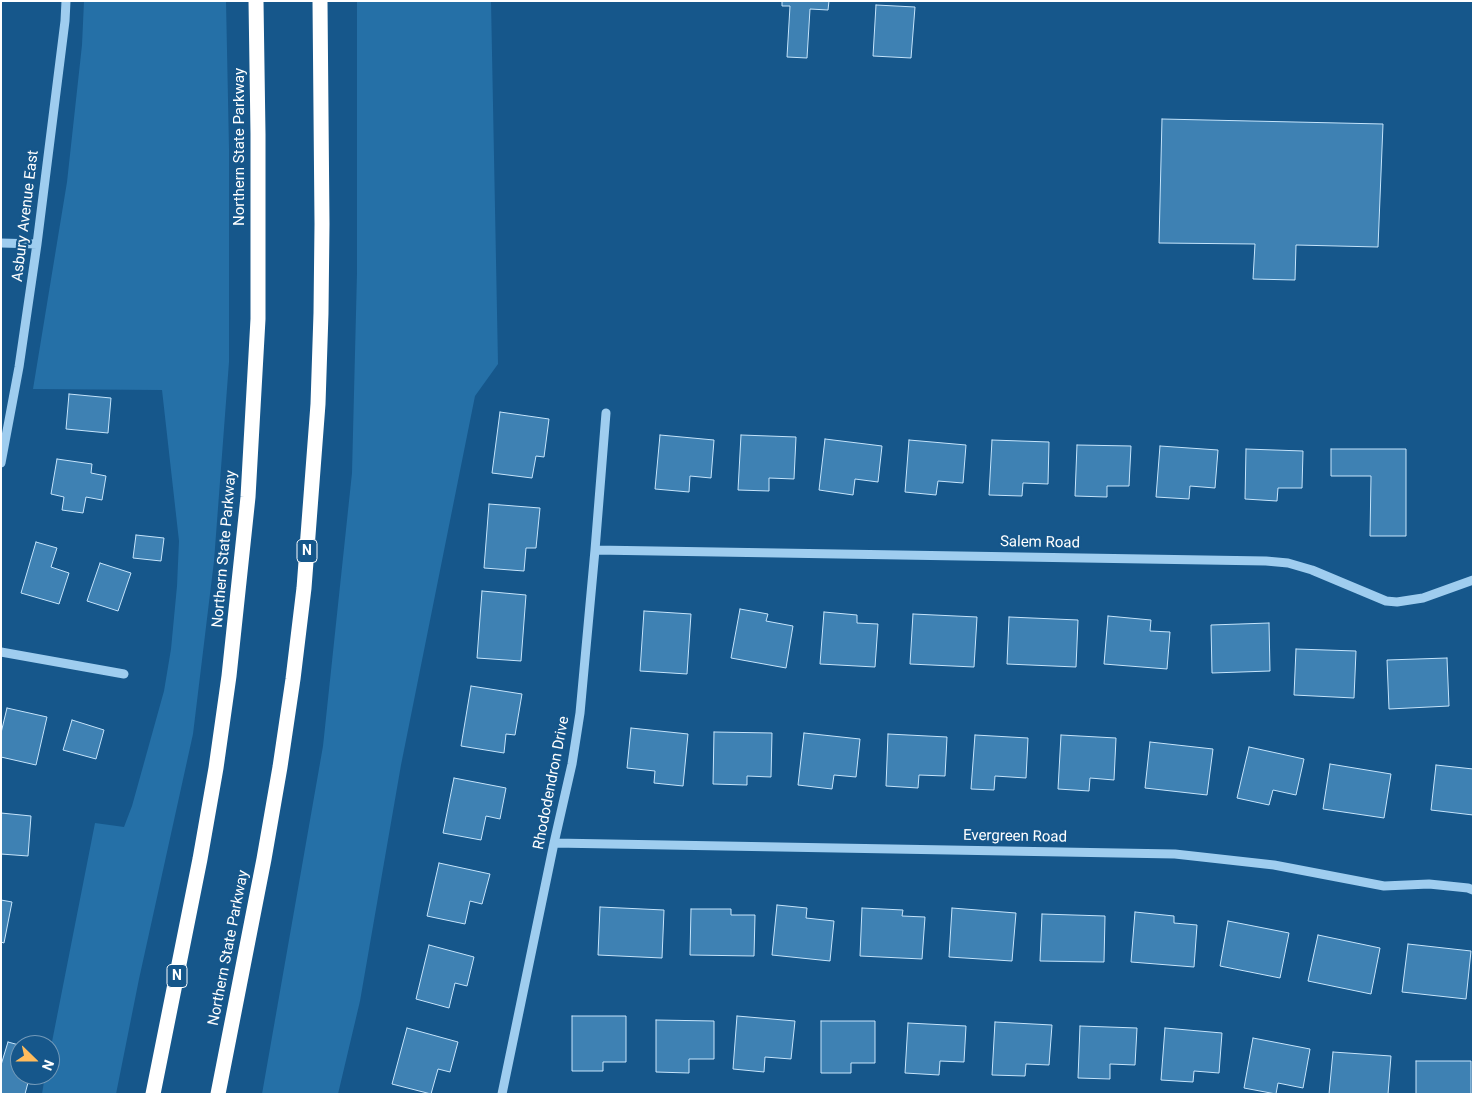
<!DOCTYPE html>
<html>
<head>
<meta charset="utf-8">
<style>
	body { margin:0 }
	#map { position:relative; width:1474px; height:1095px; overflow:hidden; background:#16578b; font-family:Roboto,sans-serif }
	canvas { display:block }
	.frame { position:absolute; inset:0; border:2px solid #fff; pointer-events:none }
	.north { position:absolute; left:10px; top:1035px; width:50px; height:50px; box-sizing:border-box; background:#16578b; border:1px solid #739ab9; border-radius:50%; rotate:112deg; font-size:14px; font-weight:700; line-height:20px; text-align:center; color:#fff }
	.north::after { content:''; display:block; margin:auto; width:18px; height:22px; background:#ffbc5d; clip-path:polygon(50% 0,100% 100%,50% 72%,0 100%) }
</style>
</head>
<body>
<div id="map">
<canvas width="1474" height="1095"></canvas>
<div class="frame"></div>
<div class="north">N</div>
</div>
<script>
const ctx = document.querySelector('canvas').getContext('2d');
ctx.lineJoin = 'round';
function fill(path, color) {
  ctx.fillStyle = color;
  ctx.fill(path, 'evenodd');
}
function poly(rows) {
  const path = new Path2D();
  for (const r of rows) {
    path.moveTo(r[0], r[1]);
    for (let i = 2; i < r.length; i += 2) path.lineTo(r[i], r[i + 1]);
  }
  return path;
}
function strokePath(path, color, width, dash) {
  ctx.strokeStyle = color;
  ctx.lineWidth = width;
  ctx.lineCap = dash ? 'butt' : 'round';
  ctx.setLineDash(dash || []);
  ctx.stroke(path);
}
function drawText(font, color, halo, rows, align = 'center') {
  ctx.font = font + ' Roboto,sans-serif';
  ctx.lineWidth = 4.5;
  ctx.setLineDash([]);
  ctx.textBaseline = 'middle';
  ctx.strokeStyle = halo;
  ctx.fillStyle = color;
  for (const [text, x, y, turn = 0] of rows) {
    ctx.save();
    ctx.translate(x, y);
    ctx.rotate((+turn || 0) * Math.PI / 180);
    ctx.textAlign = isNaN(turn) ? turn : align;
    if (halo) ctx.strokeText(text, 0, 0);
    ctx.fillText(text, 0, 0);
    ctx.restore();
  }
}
fill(poly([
	[84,1,226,1,229,149,229,362,214,561,193,734,139,979,116,1094,42,1094,45,1075,50,1075,50,1052,95,823,124,827,132,806,164,691,171,649,177,586,179,541,162,390,33,389,67,182,82,45],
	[357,1,491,1,498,364,475,396,401,765,360,1001,338,1094,262,1094,323,746,352,473,357,273]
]), '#2570a7');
const building = poly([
	[782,1,829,1,828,10,810,9,807,58,787,57,790,6,782,6,782,1],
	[876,5,915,7,911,58,873,56,876,5],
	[1162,119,1383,124,1378,247,1296,245,1295,280,1253,279,1255,244,1159,243,1162,119],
	[69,394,111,398,108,433,66,429,69,394],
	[500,412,549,419,544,457,536,456,532,478,492,473,500,412],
	[660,435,714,440,711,478,690,476,689,492,655,489,660,435],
	[741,435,796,437,794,479,769,478,769,491,738,490,741,435],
	[825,439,882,446,878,482,855,479,853,495,819,490,825,439],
	[909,440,966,445,963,483,938,481,936,495,905,492,909,440],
	[992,440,1049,442,1048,484,1023,483,1022,496,989,495,992,440],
	[1077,445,1131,446,1129,486,1107,486,1107,497,1075,496,1077,445],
	[1160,446,1218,450,1215,488,1190,486,1189,499,1156,497,1160,446],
	[1246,449,1303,451,1302,488,1278,488,1277,501,1245,499,1246,449],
	[1331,449,1406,449,1406,536,1370,536,1371,476,1331,476,1331,449],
	[57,459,92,464,91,473,106,476,102,500,86,497,83,513,62,510,64,497,51,494,57,459],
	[489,504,540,508,536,548,526,548,524,571,484,568,489,504],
	[136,535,164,538,161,561,133,558,136,535],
	[36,542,57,548,51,567,69,573,59,604,21,593,36,542],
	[100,563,131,573,118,611,87,601,100,563],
	[482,591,526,595,521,661,477,658,482,591],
	[740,609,768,614,766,621,793,626,786,668,731,658,740,609],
	[644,611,691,614,687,674,640,671,644,611],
	[824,612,857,615,857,623,878,624,875,667,820,664,824,612],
	[913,614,977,617,974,667,910,664,913,614],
	[1108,616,1151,620,1150,631,1170,632,1167,669,1104,664,1108,616],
	[1009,617,1078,620,1076,667,1007,664,1009,617],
	[1269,623,1270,671,1212,673,1211,625,1269,623],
	[1296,649,1356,651,1354,698,1294,695,1296,649],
	[1447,658,1449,706,1389,709,1387,660,1447,658],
	[471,686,522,694,515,735,506,734,504,753,461,746,471,686],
	[7,708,47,717,36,765,1,757,1,733,7,708],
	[72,720,104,730,96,759,63,750,72,720],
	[631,728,688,734,683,786,654,783,655,771,627,768,631,728],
	[714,732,772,733,771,777,747,776,747,785,713,784,714,732],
	[804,733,860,739,856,777,834,775,832,789,798,785,804,733],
	[888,734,947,737,945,776,919,775,918,788,886,786,888,734],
	[975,735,1028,738,1026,778,995,776,994,790,971,789,975,735],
	[1061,735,1116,738,1114,780,1090,778,1089,791,1058,789,1061,735],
	[1150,742,1213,749,1207,795,1145,788,1150,742],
	[1249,747,1304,759,1296,795,1273,790,1269,805,1237,798,1249,747],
	[1330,764,1391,774,1384,818,1323,809,1330,764],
	[1436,765,1473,769,1473,815,1431,810,1436,765],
	[454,778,506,788,500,819,486,816,481,840,443,833,454,778],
	[1,813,31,816,28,856,1,854,1,813],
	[439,863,490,874,482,904,470,901,465,924,427,916,439,863],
	[1,900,12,902,4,943,1,942,1,900],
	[777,905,807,908,806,918,834,921,830,961,772,955,777,905],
	[600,907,664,910,662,958,598,955,600,907],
	[862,908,903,910,902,916,925,917,922,959,860,956,862,908],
	[952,908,1016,913,1012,961,949,957,952,908],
	[691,909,731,909,731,915,755,915,754,956,690,955,691,909],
	[1135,912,1174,916,1174,923,1197,925,1194,967,1131,962,1135,912],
	[1042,914,1105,916,1104,962,1040,961,1042,914],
	[1228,921,1289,933,1280,978,1220,966,1228,921],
	[1318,935,1380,948,1371,994,1308,981,1318,935],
	[1408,944,1471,951,1466,999,1402,992,1408,944],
	[429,945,474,957,467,986,455,983,449,1008,416,999,429,945],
	[572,1016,626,1016,626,1062,603,1062,603,1071,572,1071,572,1016],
	[737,1016,795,1021,791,1059,765,1057,764,1072,733,1069,737,1016],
	[656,1020,714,1021,714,1059,689,1059,689,1073,656,1072,656,1020],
	[821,1021,875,1021,875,1063,851,1063,851,1073,821,1073,821,1021],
	[995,1022,1052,1025,1049,1065,1026,1064,1025,1076,992,1075,995,1022],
	[908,1023,966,1026,964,1062,940,1061,939,1075,905,1073,908,1023],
	[1080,1026,1137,1028,1135,1065,1110,1064,1110,1079,1078,1078,1080,1026],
	[407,1028,458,1042,450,1072,438,1069,431,1094,392,1084,407,1028],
	[1165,1028,1222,1033,1219,1073,1194,1071,1193,1082,1161,1080,1165,1028],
	[1253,1038,1310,1049,1303,1088,1278,1083,1276,1094,1244,1088,1253,1038],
	[8,1042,19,1045,16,1054,20,1055,20,1075,30,1075,25,1094,1,1094,1,1065,8,1042],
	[1333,1052,1391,1056,1388,1094,1329,1094,1333,1052],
	[1416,1061,1471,1061,1471,1094,1416,1094,1416,1061]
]);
fill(building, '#3e81b3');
strokePath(building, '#c5e4fb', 1);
strokePath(poly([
	[1,243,37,244],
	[1,463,19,367,37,244,65,21,66,1],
	[595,550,1266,561,1288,563,1312,570,1386,601,1397,602,1423,598,1473,580],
	[1,652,124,674],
	[554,843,1175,854,1274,865,1384,886,1429,884,1468,888,1473,890],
	[502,1094,554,843,572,764,580,713,595,550,606,413]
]), '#9fcdef', 9);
strokePath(poly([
	[153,1094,200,859,216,768,229,676,248,497,258,319,258,134,256,1],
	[218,1094,264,859,280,767,293,679,304,588,318,404,321,313,322,224,320,1]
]), '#fff', 15);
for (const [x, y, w] of [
	[307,551,20],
	[177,976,20]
]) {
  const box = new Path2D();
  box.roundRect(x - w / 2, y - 11.5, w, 23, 4);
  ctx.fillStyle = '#16578b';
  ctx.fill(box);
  strokePath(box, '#fff', 1);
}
drawText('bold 14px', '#fff', null, [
	["N",307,551],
	["N",177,976]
]);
drawText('15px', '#fff', '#16578b', [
	["Northern State Parkway",240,147,-90],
	["Asbury Avenue East",26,216,-83],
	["Salem Road",1040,543,1],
	["Northern State Parkway",225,549,-85],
	["Rhododendron Drive",552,783,-79],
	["Evergreen Road",1015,837,1],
	["Northern State Parkway",229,948,-79]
]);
</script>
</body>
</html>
